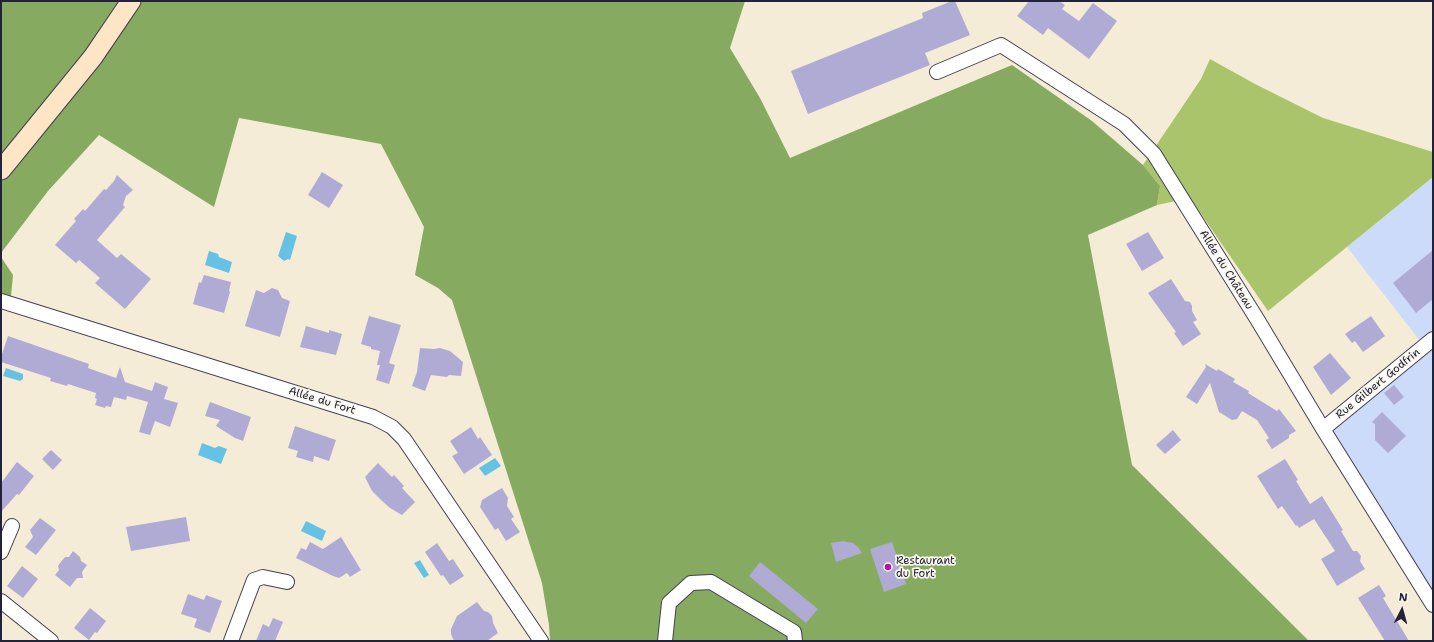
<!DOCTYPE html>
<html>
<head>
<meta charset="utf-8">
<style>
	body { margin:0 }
	#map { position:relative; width:1434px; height:642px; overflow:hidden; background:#f4ecd6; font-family:"Shantell Sans",sans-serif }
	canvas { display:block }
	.frame { position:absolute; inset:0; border:2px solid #22223b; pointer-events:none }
	.north { position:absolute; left:1382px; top:590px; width:40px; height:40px; -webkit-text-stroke:3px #fbf7ec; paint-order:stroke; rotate:6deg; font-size:11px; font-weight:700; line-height:16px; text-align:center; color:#22223b }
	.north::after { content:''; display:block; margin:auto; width:14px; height:18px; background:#22223b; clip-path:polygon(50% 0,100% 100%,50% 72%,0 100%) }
</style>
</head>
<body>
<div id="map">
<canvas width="1434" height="642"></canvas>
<div class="frame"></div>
<div class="north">N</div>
</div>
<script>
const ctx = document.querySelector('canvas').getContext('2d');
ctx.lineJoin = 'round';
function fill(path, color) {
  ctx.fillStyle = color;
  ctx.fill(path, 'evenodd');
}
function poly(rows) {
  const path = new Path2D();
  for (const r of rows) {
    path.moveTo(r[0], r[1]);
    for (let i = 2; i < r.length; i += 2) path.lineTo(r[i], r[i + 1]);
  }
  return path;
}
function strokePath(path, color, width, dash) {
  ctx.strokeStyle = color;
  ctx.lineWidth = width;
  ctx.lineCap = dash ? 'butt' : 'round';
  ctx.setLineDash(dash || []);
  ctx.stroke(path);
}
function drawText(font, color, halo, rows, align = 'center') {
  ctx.font = font + ' "Shantell Sans",sans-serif';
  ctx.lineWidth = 3.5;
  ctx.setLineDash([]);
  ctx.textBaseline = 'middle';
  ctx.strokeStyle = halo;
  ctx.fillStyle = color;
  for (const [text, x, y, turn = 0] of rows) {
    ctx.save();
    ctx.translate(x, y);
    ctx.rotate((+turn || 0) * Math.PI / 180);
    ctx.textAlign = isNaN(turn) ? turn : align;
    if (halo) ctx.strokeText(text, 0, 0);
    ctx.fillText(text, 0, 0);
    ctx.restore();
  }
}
fill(poly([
	[1433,177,1433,605,1323,429,1424,346,1347,247]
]), '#ccdbfa');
fill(poly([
	[1210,59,1255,84,1323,118,1433,152,1433,177,1268,311,1190,198,1157,205,1160,186,1143,165,1201,79]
]), '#a9c46b');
fill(poly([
	[1,1,745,1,730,48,760,98,790,158,1012,65,1092,121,1143,165,1160,186,1157,205,1088,235,1132,465,1309,641,550,641,549,625,542,583,452,300,438,288,415,275,424,227,381,144,239,118,214,207,99,135,48,191,1,253],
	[1,257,13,275,11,296,1,293]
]), '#86aa5f');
fill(poly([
	[286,232,297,236,290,260,288,259,284,261,278,256],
	[209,251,218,254,219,257,232,262,229,273,205,265],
	[6,368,23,374,23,379,20,381,3,376],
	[202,443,215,448,219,446,227,449,221,464,198,455],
	[495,458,501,466,485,476,479,468],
	[306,521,326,531,322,541,301,531],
	[420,560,429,575,424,578,414,563]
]), '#66c2e4');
fill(poly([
	[952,1,955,1,970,35,925,53,930,65,808,114,791,71,923,18,922,13],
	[1029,1,1059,1,1065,5,1062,9,1079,21,1093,3,1117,21,1089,59,1048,28,1043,35,1017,16],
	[322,172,343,185,329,208,308,195],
	[117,175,133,190,126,196,123,205,125,207,97,240,117,258,121,254,151,279,125,309,95,283,100,278,79,260,76,263,55,245,76,221,74,219,83,209,85,211,104,189,106,190,114,181],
	[1148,232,1164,258,1142,271,1126,244],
	[1433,250,1433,299,1416,313,1393,283],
	[204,275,231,282,229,291,230,292,224,313,193,304,199,282,201,283],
	[1171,279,1185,301,1190,302,1192,306,1192,311,1197,320,1193,322,1201,334,1183,346,1174,333,1176,332,1148,293],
	[272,288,278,290,282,298,290,301,280,337,245,326,256,290,264,293],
	[369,316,401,325,389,363,395,365,389,384,376,380,380,365,377,365,380,351,371,349,371,347,361,344],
	[1371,316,1385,336,1363,352,1355,341,1352,343,1345,334],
	[306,326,329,333,329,330,342,334,336,355,300,347],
	[8,336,89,364,88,368,116,378,120,367,125,382,152,391,155,382,168,387,164,399,178,403,170,427,155,421,150,435,139,432,148,402,127,396,126,400,114,397,111,407,106,406,105,408,95,405,97,399,95,398,96,393,68,384,67,386,50,381,51,378,1,362,1,357],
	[420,348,434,349,440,348,450,351,463,362,461,376,449,375,447,377,431,375,425,391,412,386,417,372],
	[1330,353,1351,378,1331,395,1313,367],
	[1205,364,1217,371,1218,369,1235,379,1233,382,1249,391,1248,393,1277,411,1279,409,1296,431,1289,435,1289,438,1272,449,1266,440,1269,438,1257,420,1242,411,1237,419,1232,420,1219,412,1210,383,1197,404,1186,397,1206,367],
	[1394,385,1404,397,1394,405,1384,393],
	[210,402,251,417,243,441,235,438,216,426,220,420,205,416],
	[1382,412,1406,436,1388,453,1375,440,1375,424,1372,422],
	[295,426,336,440,329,461,314,456,313,462,296,457,298,451,288,448],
	[471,427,478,439,480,437,492,455,464,474,452,456,458,453,450,441],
	[1173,430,1181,440,1165,454,1156,445],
	[51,450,62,460,53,470,42,459],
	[1285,459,1298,480,1296,481,1310,504,1322,496,1343,530,1341,531,1353,551,1357,551,1361,556,1360,561,1365,569,1337,586,1321,559,1335,551,1314,519,1299,528,1297,525,1296,526,1282,506,1278,509,1257,476],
	[17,462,34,476,19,495,17,494,1,512,1,483],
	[378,463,392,477,394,475,404,486,402,488,415,502,402,515,390,508,380,499,372,491,365,477],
	[502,488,508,498,507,506,514,517,511,519,520,532,506,541,498,528,495,530,480,507,482,500],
	[186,517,190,541,131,551,126,527],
	[40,518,56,530,36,555,25,547,33,537,30,530],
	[341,537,361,570,350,577,347,573,339,578,333,576,296,558,301,548,306,550,310,542,323,549],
	[843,541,853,543,858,547,862,553,836,562,831,543],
	[892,542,906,584,884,592,870,549],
	[437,543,449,561,453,559,464,576,450,585,443,575,441,576,425,552],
	[73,551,80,557,81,561,87,565,82,572,83,578,77,578,70,587,55,575,59,570,58,566,60,563,65,557,69,557],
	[760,562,818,609,806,623,749,576],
	[22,566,38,579,23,598,7,586],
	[1379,585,1386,596,1383,598,1409,641,1385,641,1358,598],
	[188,594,204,600,206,595,222,601,210,633,194,627,197,619,181,614],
	[477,602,484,611,488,612,492,616,493,623,498,633,487,641,454,641,451,634,451,629,457,616],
	[90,608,106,621,97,633,95,632,89,640,74,628],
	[273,618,283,622,275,641,256,641,263,624,269,627]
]), '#afabd5');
const minor = poly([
	[937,72,1001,45,1124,124,1154,154,1257,319,1323,429,1433,605],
	[1,301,373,417,392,427,404,439,541,641],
	[1323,429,1433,339],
	[1,552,12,526],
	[1,601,51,641],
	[231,641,254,580,263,577,287,582],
	[665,641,669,603,691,583,711,582,794,632,795,641]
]);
const secondary = poly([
	[1,170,93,57,131,1]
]);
strokePath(minor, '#424052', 16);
strokePath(secondary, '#424052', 21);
strokePath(minor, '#fff', 14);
strokePath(secondary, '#fde5c5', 19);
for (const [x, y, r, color] of [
	[888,567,4,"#b5179e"]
]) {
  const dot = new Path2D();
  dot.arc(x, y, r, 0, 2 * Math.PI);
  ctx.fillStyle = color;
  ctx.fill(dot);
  strokePath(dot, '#fbf7ec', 1.5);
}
drawText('11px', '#22223b', '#fbf7ec', [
	["Allée du Château",1226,270,58],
	["Rue Gilbert Godfrin",1378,384,-39],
	["Allée du Fort",322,401,17]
]);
drawText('11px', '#22223b', '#fbf7ec', [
	["Restaurant",896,561],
	["du Fort",896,574]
], 'left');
</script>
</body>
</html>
